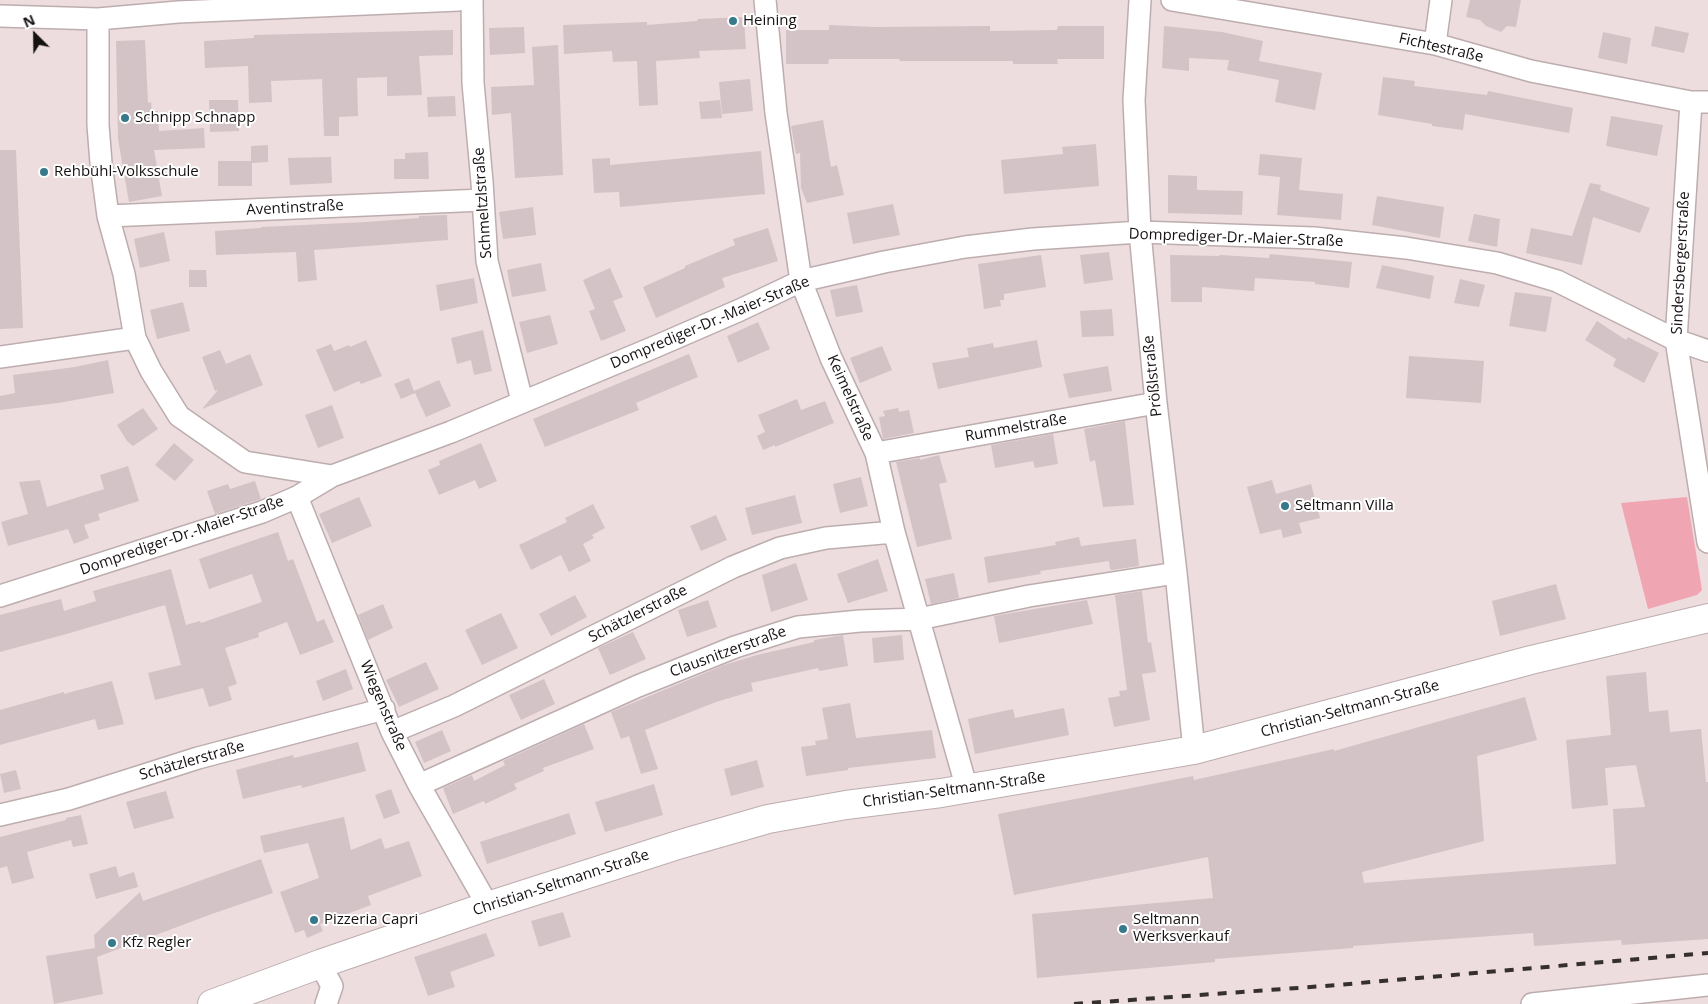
<!DOCTYPE html>
<html>
<head>
<meta charset="utf-8">
<style>
	body { margin:0 }
	#map { position:relative; width:1708px; height:1004px; overflow:hidden; background:#eddddf; font-family:"Open Sans",sans-serif }
	canvas { display:block }
	.north { position:absolute; left:10px; top:10px; width:50px; height:50px; -webkit-text-stroke:4px #fff; paint-order:stroke; rotate:337deg; font-size:14px; font-weight:700; line-height:20px; text-align:center; color:#171212 }
	.north::after { content:''; display:block; margin:auto; width:18px; height:22px; background:#171212; clip-path:polygon(50% 0,100% 100%,50% 72%,0 100%) }
</style>
</head>
<body>
<div id="map">
<canvas width="1708" height="1004"></canvas>
<div class="north">N</div>
</div>
<script>
const ctx = document.querySelector('canvas').getContext('2d');
ctx.lineJoin = 'round';
function fill(path, color) {
  ctx.fillStyle = color;
  ctx.fill(path, 'evenodd');
}
function poly(rows) {
  const path = new Path2D();
  for (const r of rows) {
    path.moveTo(r[0], r[1]);
    for (let i = 2; i < r.length; i += 2) path.lineTo(r[i], r[i + 1]);
  }
  return path;
}
function strokePath(path, color, width, dash) {
  ctx.strokeStyle = color;
  ctx.lineWidth = width;
  ctx.lineCap = dash ? 'butt' : 'round';
  ctx.setLineDash(dash || []);
  ctx.stroke(path);
}
function drawText(font, color, halo, rows, align = 'center') {
  ctx.font = font + ' "Open Sans",sans-serif';
  ctx.lineWidth = 4;
  ctx.setLineDash([]);
  ctx.textBaseline = 'middle';
  ctx.strokeStyle = halo;
  ctx.fillStyle = color;
  for (const [text, x, y, turn = 0] of rows) {
    ctx.save();
    ctx.translate(x, y);
    ctx.rotate((+turn || 0) * Math.PI / 180);
    ctx.textAlign = isNaN(turn) ? turn : align;
    if (halo) ctx.strokeText(text, 0, 0);
    ctx.fillText(text, 0, 0);
    ctx.restore();
  }
}
fill(poly([
	[1687,497,1702,590,1697,595,1648,609,1621,503]
]), '#f0a6b2');
fill(poly([
	[1470,0,1521,0,1516,27,1507,26,1501,32,1486,26,1480,20,1466,17],
	[744,17,746,49,699,51,700,58,656,61,658,105,639,106,637,61,613,62,612,51,564,54,563,25,647,22,647,25,697,21,698,19],
	[829,25,875,27,990,26,990,31,1057,30,1058,26,1104,26,1104,59,1057,59,1058,64,1013,64,1013,61,900,61,899,59,829,59,828,64,786,64,786,30,829,30],
	[1164,26,1222,32,1263,41,1259,61,1322,73,1315,110,1275,102,1279,80,1227,70,1229,60,1189,58,1189,71,1162,68],
	[1655,26,1689,33,1684,53,1651,46],
	[524,27,525,53,490,55,489,28],
	[453,30,453,55,419,56,422,95,387,96,387,77,357,78,358,116,339,117,339,136,324,136,322,79,271,81,272,102,249,103,248,66,205,68,204,41,254,38,254,35],
	[1603,32,1631,38,1627,64,1598,58],
	[145,40,148,103,151,102,152,112,158,111,159,131,204,128,205,148,154,150,162,196,129,202,118,139,116,41],
	[558,45,563,175,515,178,511,113,492,115,491,87,534,85,532,47],
	[1383,77,1415,81,1414,86,1487,95,1488,91,1573,108,1569,133,1465,114,1463,130,1432,126,1432,124,1378,115],
	[750,79,753,111,722,114,719,82],
	[455,96,456,116,428,117,427,97],
	[209,100,238,100,239,131,210,132],
	[720,100,722,118,701,119,699,102],
	[1611,116,1663,125,1657,156,1606,146],
	[823,120,831,167,837,165,844,195,807,203,801,188,800,153,796,154,791,126],
	[1096,144,1099,186,1004,194,1001,160,1063,154,1062,147],
	[268,145,268,162,252,163,252,186,218,186,218,161,251,161,251,146],
	[0,150,16,150,23,328,0,329],
	[761,151,765,194,620,207,619,192,594,193,592,159,610,158,610,165],
	[428,152,429,179,394,179,394,159,405,159,405,153],
	[1260,154,1302,158,1299,190,1343,194,1341,220,1277,215,1280,177,1258,175],
	[331,157,332,183,290,185,288,158],
	[1168,175,1197,176,1197,190,1243,191,1242,215,1168,213],
	[1590,183,1601,185,1600,190,1650,208,1640,233,1593,217,1582,265,1526,253,1531,228,1572,236],
	[1377,196,1444,207,1440,238,1372,225],
	[893,204,900,235,853,244,847,213],
	[533,207,536,235,503,239,499,212],
	[1474,214,1500,219,1497,247,1468,241],
	[447,215,448,240,314,250,317,280,298,282,296,252,216,255,215,231,261,228,261,227,367,222,419,218,419,216],
	[768,228,778,261,722,278,725,287,656,318,643,287,685,268,685,266,735,245,733,239],
	[164,232,170,261,140,268,134,239],
	[1109,252,1113,280,1084,284,1080,255],
	[1270,254,1352,262,1349,288,1315,284,1315,282,1255,278,1254,291,1202,287,1202,302,1171,302,1170,255,1219,256,1220,255,1269,258],
	[1041,255,1046,287,1004,294,1004,300,1000,300,1001,306,984,309,978,264],
	[541,263,546,291,512,297,507,270],
	[1382,265,1434,276,1430,299,1376,288],
	[610,268,623,297,613,301,626,331,601,341,589,311,595,309,583,280],
	[189,270,206,270,207,287,189,287],
	[474,278,478,303,440,311,436,285],
	[1460,279,1485,285,1479,307,1454,303],
	[857,285,863,312,836,317,830,290],
	[1515,292,1552,297,1546,332,1509,326],
	[183,302,190,331,157,339,150,310],
	[1112,309,1114,336,1082,337,1080,311],
	[550,315,558,344,527,353,519,322],
	[1597,321,1626,340,1628,337,1659,353,1644,383,1613,366,1616,359,1585,340],
	[758,322,770,349,738,363,727,336],
	[483,330,492,371,474,375,471,360,457,364,451,338],
	[366,340,382,376,361,384,359,381,334,392,316,350,331,344,334,351,349,345,350,347],
	[1037,340,1042,367,938,389,932,363,969,357,967,348,993,343,994,348],
	[882,346,892,370,860,383,850,358],
	[220,350,226,364,250,354,263,385,202,409,218,390,215,391,202,357],
	[689,354,698,377,636,403,639,410,545,447,533,419],
	[1409,356,1484,361,1481,403,1406,398],
	[108,360,114,393,58,403,0,410,0,396,15,393,13,375,75,367],
	[1108,366,1112,391,1069,398,1063,374],
	[409,378,414,391,439,380,451,406,426,417,415,393,401,399,394,384],
	[797,399,801,410,825,401,834,423,775,447,775,445,763,450,757,436,765,432,758,415],
	[332,405,344,438,318,448,305,415],
	[143,408,158,429,133,446,127,441,117,425],
	[898,408,899,412,909,410,914,433,883,439,879,417,885,416,883,411],
	[1125,421,1134,505,1103,507,1095,460,1090,462,1084,429],
	[1053,434,1058,464,1035,468,1033,461,995,468,991,445],
	[174,443,194,460,175,481,155,465],
	[481,443,497,481,479,489,475,480,439,495,428,470,440,465,439,461],
	[939,455,947,482,939,484,952,539,917,547,896,462,920,458,920,460],
	[128,466,139,501,98,514,100,520,84,525,89,538,74,544,68,529,8,546,1,522,28,514,19,482,40,480,47,507,104,489,100,475],
	[861,477,868,506,840,513,833,484],
	[1272,480,1276,494,1311,484,1320,518,1299,523,1302,533,1283,538,1281,529,1260,534,1247,487],
	[255,481,261,499,215,514,207,491,228,484,230,489],
	[795,495,802,523,752,535,745,508],
	[359,497,372,526,332,543,319,514],
	[593,504,605,528,592,535,594,538,583,544,591,561,569,572,561,555,531,570,519,545,567,522,565,518],
	[716,515,727,540,701,551,690,526],
	[278,532,288,561,293,559,317,622,324,619,334,642,300,655,287,622,258,633,259,637,225,648,237,684,228,687,232,700,209,707,203,688,155,700,148,673,181,665,165,605,70,633,0,652,0,615,61,599,64,611,96,601,93,591,171,569,186,625,200,621,201,623,262,602,252,574,209,589,199,559],
	[1079,537,1081,546,1136,539,1139,566,1112,570,1110,569,1109,561,1040,571,1041,574,988,583,984,557,1056,545,1055,542],
	[878,559,888,591,848,603,837,574],
	[796,563,808,600,771,612,762,575],
	[954,573,959,598,931,604,925,579],
	[1556,584,1566,619,1500,636,1492,601],
	[1142,591,1148,643,1151,642,1156,672,1142,674,1150,720,1114,727,1108,698,1120,696,1119,691,1127,690,1115,595],
	[575,595,587,617,551,636,539,614],
	[708,600,717,627,687,637,678,610],
	[1087,600,1093,624,999,643,994,616],
	[383,604,393,628,368,640,358,615],
	[501,613,518,648,482,665,465,630],
	[633,632,646,659,610,675,598,648],
	[843,635,848,666,819,671,818,668,751,683,753,691,716,702,645,730,658,769,641,774,629,736,621,739,611,712,724,665,757,655,814,642,814,640],
	[902,635,904,660,874,663,872,638],
	[426,662,439,689,399,707,386,680],
	[346,669,353,689,323,701,316,681],
	[1646,672,1649,712,1668,710,1670,732,1701,729,1706,782,1708,782,1708,939,1622,945,1621,940,1534,946,1533,933,1353,946,1353,948,1215,959,1215,962,1037,978,1032,914,1213,898,1208,857,1014,895,998,814,1193,776,1194,780,1334,749,1334,751,1525,697,1537,740,1477,756,1484,841,1362,872,1364,883,1616,864,1613,809,1645,807,1636,765,1605,768,1608,805,1572,809,1566,740,1611,735,1606,676],
	[544,679,555,704,521,720,509,695],
	[112,681,124,724,98,730,95,719,0,745,0,710,64,692,64,694],
	[850,703,856,738,932,730,936,758,848,768,848,770,806,776,801,747,816,745,815,741,828,739,822,708],
	[1064,708,1069,735,975,754,968,719,1013,709,1015,718],
	[584,724,594,749,543,768,544,771,514,784,517,789,485,804,484,801,453,814,443,788,472,775,474,781,505,765,503,761],
	[442,730,451,751,424,763,415,742],
	[358,742,366,771,302,788,301,785,243,799,236,770,293,755,294,758],
	[757,760,764,787,731,796,724,769],
	[16,770,21,789,4,793,0,774],
	[654,784,663,815,605,832,595,802],
	[391,789,400,813,384,819,375,795],
	[166,791,174,818,134,829,126,802],
	[569,813,576,834,487,864,480,842],
	[81,815,88,844,73,847,71,840,27,852,34,878,12,884,7,866,0,868,0,837,66,820,66,818],
	[344,817,351,850,381,838,385,849,409,841,422,876,368,896,371,905,320,924,323,931,307,938,304,930,295,933,280,892,319,878,308,843,264,853,260,836],
	[261,859,273,893,209,915,97,957,103,994,54,1004,46,956,95,948,94,935,140,892,143,901],
	[116,866,119,877,134,872,138,887,96,899,89,874],
	[563,912,571,937,539,947,531,921],
	[486,933,495,956,450,972,455,987,428,996,414,957]
]), '#d3c3c6');
const street = poly([
	[472,0,473,83,482,182,487,261,522,401],
	[765,0,776,113,801,281,831,358,876,453,894,532,967,789],
	[1140,0,1134,100,1140,232,1156,403,1176,573,1194,750],
	[1172,0,1435,44,1531,71,1691,102,1708,102],
	[0,16,98,19,178,12,459,0],
	[98,19,98,125,101,163,108,216,124,274,135,338,151,371,179,416,245,462,332,476],
	[1435,44,1441,0],
	[1691,102,1676,340,1708,542],
	[108,216,483,200],
	[0,357,135,338],
	[876,453,1156,403],
	[297,497,392,732,419,785,488,906],
	[0,596,262,512,297,497,332,476,451,432,657,346,740,310,801,281,884,262,965,247,1033,239,1140,232,1314,238,1406,248,1497,263,1557,281,1676,340,1708,351],
	[392,732,454,706,733,567,780,548,826,538,894,532],
	[419,785,638,686,735,647,798,627,860,621,919,619,1029,596,1176,573],
	[0,815,69,799,198,758,384,709],
	[320,964,332,986,326,1004],
	[1532,1004,1708,985]
]);
const secondary = poly([
	[212,1004,320,964,488,906,681,844,768,819,846,805,941,793,1194,750,1531,660,1708,618]
]);
strokePath(street, '#bdadaf', 24);
strokePath(secondary, '#bdadaf', 30);
strokePath(street, '#fff', 21);
strokePath(secondary, '#fff', 28);
strokePath(poly([
	[1074,1004,1325,986,1708,953]
]), '#362f30', 4, [9, 9]);
for (const [x, y, r, color] of [
	[733,21,5,"#37788b"],
	[125,118,5,"#37788b"],
	[44,172,5,"#37788b"],
	[1285,506,5,"#37788b"],
	[314,920,5,"#37788b"],
	[1123,929,5,"#37788b"],
	[112,943,5,"#37788b"]
]) {
  const dot = new Path2D();
  dot.arc(x, y, r, 0, 2 * Math.PI);
  ctx.fillStyle = color;
  ctx.fill(dot);
  strokePath(dot, '#fff', 2);
}
drawText('15px', '#171212', '#fff', [
	["Heining",743,21],
	["Schnipp Schnapp",135,118],
	["Rehbühl-Volksschule",54,172],
	["Seltmann Villa",1295,506],
	["Pizzeria Capri",324,920],
	["Seltmann",1133,920],
	["Werksverkauf",1133,937],
	["Kfz Regler",122,943]
], 'left');
drawText('15px', '#171212', '#fff', [
	["Fichtestraße",1441,48,13],
	["Schmeltzlstraße",483,203,-94],
	["Aventinstraße",295,208,-3],
	["Domprediger-Dr.-Maier-Straße",1236,238,2],
	["Sindersbergerstraße",1681,263,-87],
	["Domprediger-Dr.-Maier-Straße",710,323,-23],
	["Prößlstraße",1153,376,-96],
	["Keimelstraße",850,398,66],
	["Rummelstraße",1016,428,-10],
	["Domprediger-Dr.-Maier-Straße",182,536,-19],
	["Schätzlerstraße",638,614,-27],
	["Clausnitzerstraße",728,652,-20],
	["Wiegenstraße",383,706,67],
	["Christian-Seltmann-Straße",1350,709,-15],
	["Schätzlerstraße",192,761,-16],
	["Christian-Seltmann-Straße",954,790,-8],
	["Christian-Seltmann-Straße",561,883,-18]
]);
</script>
</body>
</html>
